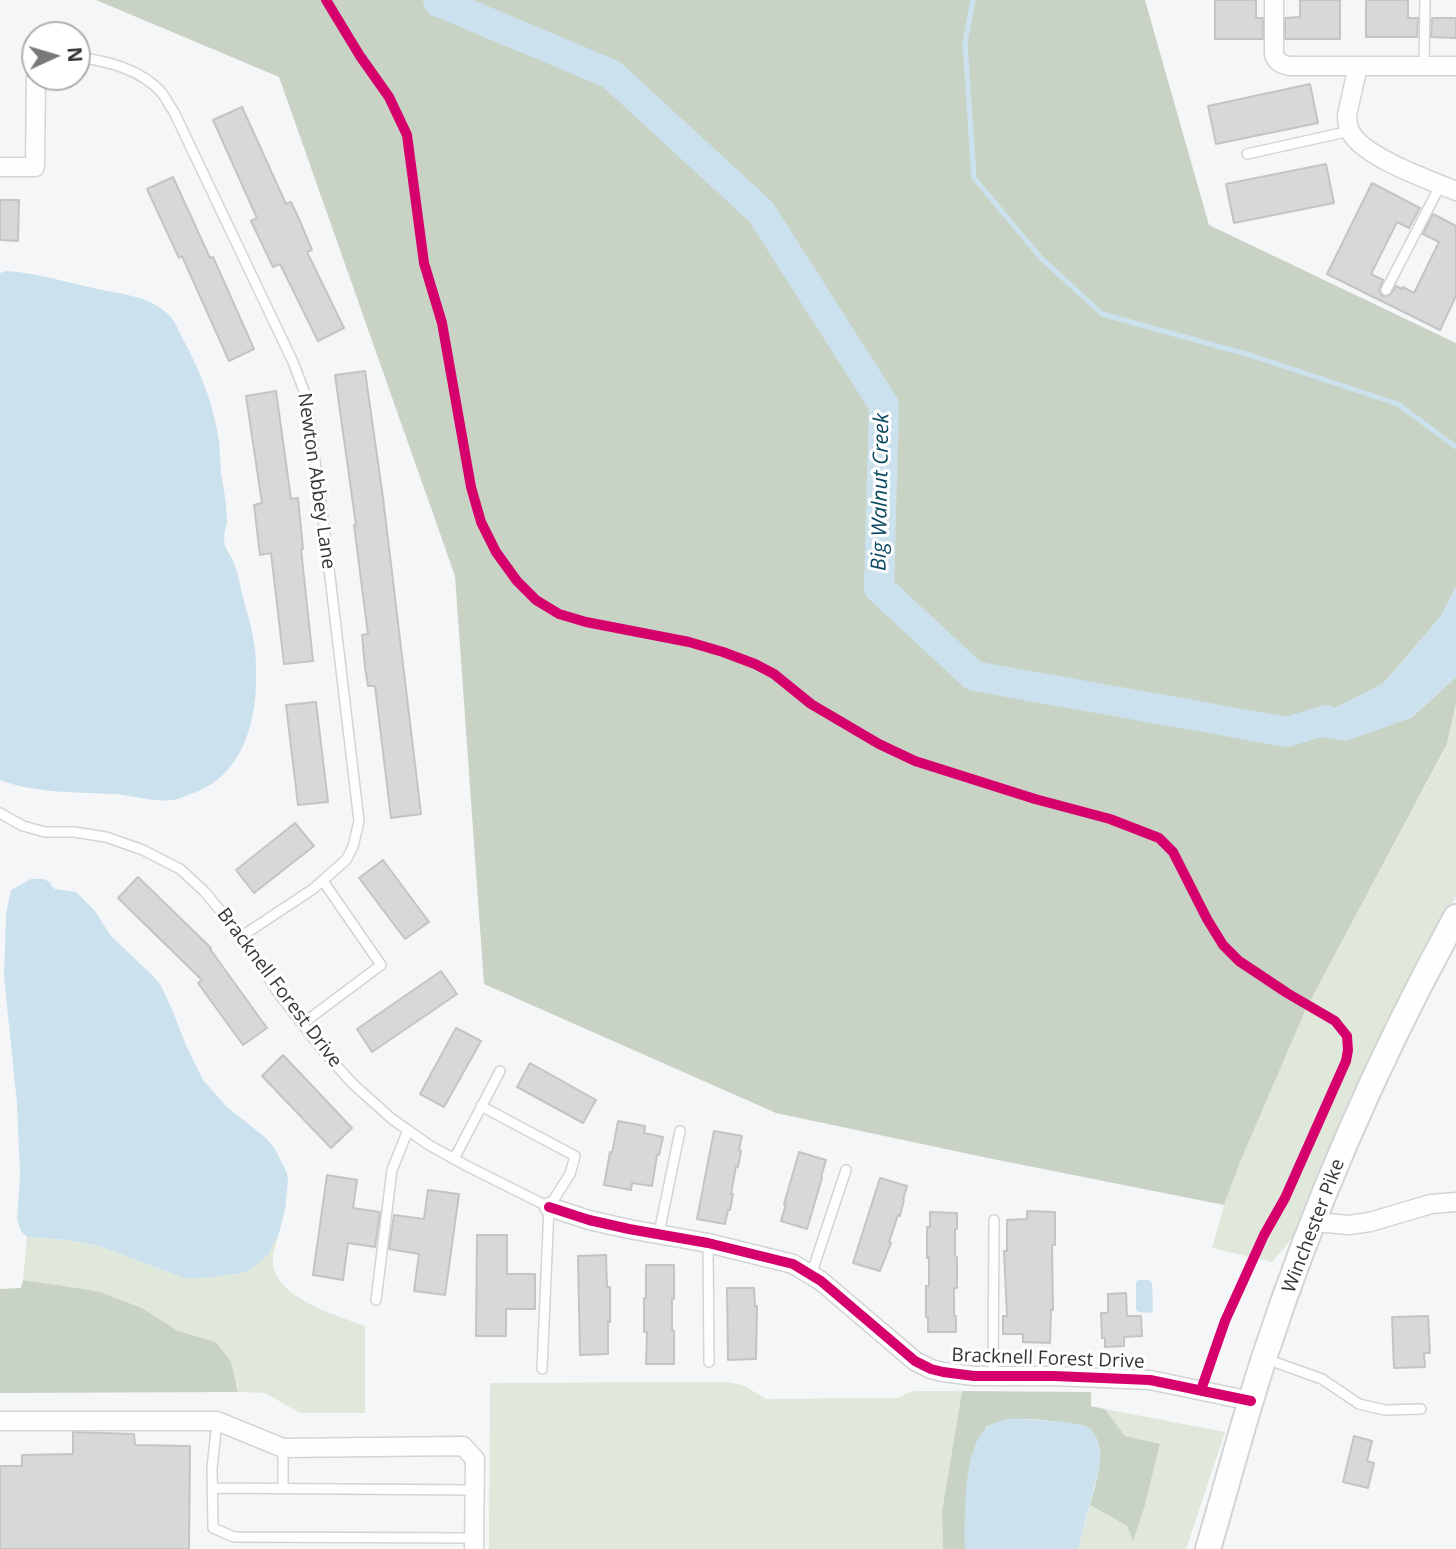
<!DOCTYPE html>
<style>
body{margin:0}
#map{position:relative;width:1456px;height:1549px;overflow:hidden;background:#f5f6f8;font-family:"Open Sans",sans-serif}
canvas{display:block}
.north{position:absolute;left:21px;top:21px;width:70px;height:70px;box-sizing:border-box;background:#fff;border:2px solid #afafaf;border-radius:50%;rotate:86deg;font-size:19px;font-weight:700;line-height:28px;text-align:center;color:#363638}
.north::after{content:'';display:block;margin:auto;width:24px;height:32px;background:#79797b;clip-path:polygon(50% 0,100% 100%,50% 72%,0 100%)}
</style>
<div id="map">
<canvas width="1456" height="1549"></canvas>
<div class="north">N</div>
</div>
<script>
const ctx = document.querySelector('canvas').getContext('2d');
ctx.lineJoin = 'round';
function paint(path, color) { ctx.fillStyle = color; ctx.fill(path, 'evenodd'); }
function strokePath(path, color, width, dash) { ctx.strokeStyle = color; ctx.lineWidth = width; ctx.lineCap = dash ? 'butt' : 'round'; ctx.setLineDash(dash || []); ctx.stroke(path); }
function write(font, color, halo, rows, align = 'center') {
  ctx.font = font + ' "Open Sans",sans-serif'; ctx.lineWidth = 6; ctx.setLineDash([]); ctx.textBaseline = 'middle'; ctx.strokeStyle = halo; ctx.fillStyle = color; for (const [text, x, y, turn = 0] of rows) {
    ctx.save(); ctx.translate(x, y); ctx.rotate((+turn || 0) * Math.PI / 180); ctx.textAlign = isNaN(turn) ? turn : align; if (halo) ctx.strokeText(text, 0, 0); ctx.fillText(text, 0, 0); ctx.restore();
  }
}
paint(new Path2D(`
 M1456,703V896L1412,980L1352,1098L1294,1236L1272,1262L1212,1248L1224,1205L1241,1160L1306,1009L1447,745Z
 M279,1233C277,1242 273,1251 273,1260C270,1296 338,1316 365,1326V1413H300L265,1393L238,1392V1387L216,1342L178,1331L142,1308L97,1291L23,1280L27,1237L67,1240L99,1246L184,1278H191L237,1274L268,1255Z
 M727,1382L743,1385L766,1399L897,1398L913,1391H962L942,1511L943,1549H489L490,1383Z
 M1105,1409L1225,1432L1186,1549H1078L1090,1505L1127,1526L1133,1539L1145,1505L1160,1445L1125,1436Z`), '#dfe8db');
paint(new Path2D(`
 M96,0H1145L1209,225L1456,343V587L1441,616L1384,683L1289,732L1411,718L1456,677V703L1447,744L1306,1009L1241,1160L1224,1205L988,1158L776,1113L484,984L455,576L279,77Z
 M23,1280L97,1291L142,1308L178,1331L216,1342L231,1362L238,1392L0,1393V1289L21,1288Z
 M962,1391L1091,1392V1406L1105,1409L1125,1436L1160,1444L1145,1505L1133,1541L1127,1526L1090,1505C1096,1481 1111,1443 1086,1426C1053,1422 1017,1412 986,1427L965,1510V1549H943L942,1511Z`), '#c9d3c5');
paint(new Path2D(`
 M7,271C36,273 61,281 89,287C116,294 147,294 168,314C175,320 179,332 184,341C199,369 211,398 217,430C220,443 220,458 221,472C223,487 227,503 227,519C227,526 224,532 224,539C224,548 231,555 234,563C238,573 240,584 242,594C247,612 253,631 255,650C260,704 251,773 193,793C186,796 179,799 173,800C152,803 130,794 110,794C74,792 34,793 0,780V273Z
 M1456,587V677L1411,718L1346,741L1287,732L1384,683L1441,616Z
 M31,879H44L51,883V886L55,889L76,892L95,911L111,936L153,976L160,984L171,1007L186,1045L203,1080L227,1107L266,1138L275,1149L287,1173L288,1181L285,1210L279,1233L268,1255L246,1272L237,1274L202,1278H184L99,1246L67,1240L27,1237L21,1231L17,1219L20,1176L17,1103L4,976L6,913L11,890Z
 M1138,1280H1149L1152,1283L1153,1310L1150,1313L1138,1312L1136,1309V1283Z
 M1010,1419C1025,1419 1079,1421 1089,1428C1100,1436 1100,1453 1100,1465L1078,1549H965C965,1519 962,1445 989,1426C995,1422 1003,1421 1010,1419Z`), '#cbe2ee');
strokePath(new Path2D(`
 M973,0L965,42L974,178L1041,258L1102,314L1253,356L1398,404L1456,447`), '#cbe2ee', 5);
strokePath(new Path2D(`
 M438,0L439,2L611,74L761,212L884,405L879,588L974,676L1287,732L1326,720`), '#cbe2ee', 30);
const building = new Path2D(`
 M1215,0H1256V18H1263V39H1215Z
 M1300,0H1340V39H1285V18L1300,17Z
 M1366,0H1408V18H1418L1417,37H1366Z
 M1432,18H1456V38L1431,37Z
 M1310,84L1318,123L1216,144L1208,106Z
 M242,107L286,204L291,202L299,219L312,250L307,252L344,328L318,341L280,264L273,267L251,221L257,218L213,120Z
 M1326,164L1334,203L1234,223L1226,184Z
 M173,177L210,258L213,257L254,349L229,361L182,256L179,258L147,189Z
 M1372,183L1420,208L1409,228L1397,222L1371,274L1383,280L1379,290L1381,294L1383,296L1390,295L1396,286L1402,289L1403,287L1414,293L1439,242L1423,234L1433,214L1456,226V296L1440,330L1327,274Z
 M0,200H19L18,241L0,240Z
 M365,371L383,498L421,814L391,818L375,686H368L365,667L362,635L368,634L354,525H356L335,375Z
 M276,391L291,499L298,498L303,549H301L313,661L284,664L271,553L260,555L254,505L262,503L246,396Z
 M316,702L328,802L298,805L286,705Z
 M295,823L314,846L254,893L236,870Z
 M383,860L429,922L405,939L359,878Z
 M138,877L211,948L210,949L267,1028L243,1045L198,983L202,980L118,898Z
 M441,971L457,994L372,1052L357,1029Z
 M456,1028L481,1041L444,1107L420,1094Z
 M283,1055L352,1128L331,1148L262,1076Z
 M530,1063L596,1100L583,1123L517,1087Z
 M618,1121L645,1126L644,1133L663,1137L659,1155H657L652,1186L632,1183L631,1190L604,1185L610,1152L612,1153Z
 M714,1131L742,1136L739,1150L741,1151L738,1167L736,1166L731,1194H733L730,1210H728L725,1224L697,1219Z
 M799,1152L826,1160L821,1177L822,1178L807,1229L781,1221L786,1204H784Z
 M327,1175L357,1180L353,1208L380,1212L375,1247L348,1243L343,1280L313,1275Z
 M880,1178L907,1186L903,1200H904L900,1216L898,1215L889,1242L891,1243L880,1271L853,1263Z
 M428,1190L459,1194L445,1295L414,1291L419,1254L389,1249L394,1215L424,1219Z
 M1027,1211L1055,1212V1245H1052L1053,1310H1051L1050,1343L1023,1342V1334H1003V1316H1007L1004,1251H1007V1220L1027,1219Z
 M930,1212L957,1213V1229H955V1256L957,1257V1288H954V1316H956V1332H928V1317H926V1286H929V1257L927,1258V1227H930Z
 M477,1235H507V1274H535V1309H506V1336H476Z
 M606,1255L607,1287H610V1322H608V1354L580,1355L578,1256Z
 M646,1265H674V1299H672V1330L674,1331V1364H646L647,1332H644V1298H646Z
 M727,1288H754L755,1306H757L756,1359L728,1360Z
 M1126,1293L1127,1316H1141L1142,1336L1124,1337V1346L1105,1347V1338H1102L1101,1313H1108V1294Z
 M1428,1316L1430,1353H1424L1425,1367L1394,1368L1392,1317Z
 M73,1432L134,1434L135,1445L190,1446L189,1549H0V1466H22V1455L73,1454Z
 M1354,1436L1372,1441L1367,1461L1374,1463L1368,1488L1343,1482Z`);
paint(building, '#d7d8d9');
strokePath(building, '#c4c4c5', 2);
const service = new Path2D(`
 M77,57C107,61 141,69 162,93C166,99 170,106 174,112L293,362L306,396L324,526L359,821L353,847L346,860L313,889L242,936
 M1424,66L1425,0
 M1247,154L1350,131
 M1386,290L1441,184
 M0,813L23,826L45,832H74L106,837L143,850L180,869L204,891L239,933L279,994L324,1052L353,1084L392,1119L429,1145L467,1166L549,1207
 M302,1024L381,965L323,881
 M481,1106L575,1156L570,1174L549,1207L542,1369
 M454,1159L500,1071
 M659,1233L680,1131
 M708,1243L709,1362
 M811,1275L846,1170
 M376,1300L392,1170L408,1130
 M1266,1359L1322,1379L1359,1404L1385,1410L1421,1409
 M993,1376L994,1220
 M217,1421L212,1468L213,1528L234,1537L474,1538
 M212,1488L474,1490
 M283,1489V1448`);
const minor = new Path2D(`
 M1274,0V55C1277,62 1281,64 1289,66H1456
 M1358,66L1347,115C1347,120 1348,126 1350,131C1362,157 1430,180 1456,191
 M0,167H35L36,79
 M549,1207L589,1220L629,1229L708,1243L793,1264L821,1281L915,1361L931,1369L943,1372L974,1376H1054L1150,1380L1251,1401
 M1314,1222L1349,1225L1370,1222L1431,1204L1456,1202
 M0,1421H217L283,1448L463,1446L475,1459L474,1549`);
const secondary = new Path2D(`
 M1208,1549C1227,1485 1244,1419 1265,1355C1314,1206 1380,1055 1456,917`);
strokePath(service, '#d3d4d5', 12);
strokePath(minor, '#d3d4d5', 21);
strokePath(secondary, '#d3d4d5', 28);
strokePath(service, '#fefefe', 9);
strokePath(minor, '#fefefe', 18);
strokePath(secondary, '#fefefe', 24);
strokePath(new Path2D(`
 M326,0L360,56L389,97L407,135L424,263L442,323L471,487L481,522L496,552L517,581L536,600L559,614L586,622L689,642L723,652L755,664L774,674L811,704L879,744L915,761L1035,799L1110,819L1159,838L1173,852L1207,919L1223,945L1239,961L1287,993L1335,1021L1347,1036L1348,1050L1346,1061L1285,1198L1264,1235L1225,1321L1201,1390
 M549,1207L589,1220L629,1229L708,1243L793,1264L821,1281L915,1361L931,1369L943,1372L974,1376H1054L1150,1380L1251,1401`), '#d6006c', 10);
write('19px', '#363638', '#fff', [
 ["Newton Abbey Lane",316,481,82],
 ["Bracknell Forest Drive",279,988,53],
 ["Winchester Pike",1314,1226,-69],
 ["Bracknell Forest Drive",1048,1359,2]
]);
write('italic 21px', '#0a4961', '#fff', [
 ["Big Walnut Creek",881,492,-89]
]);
</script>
